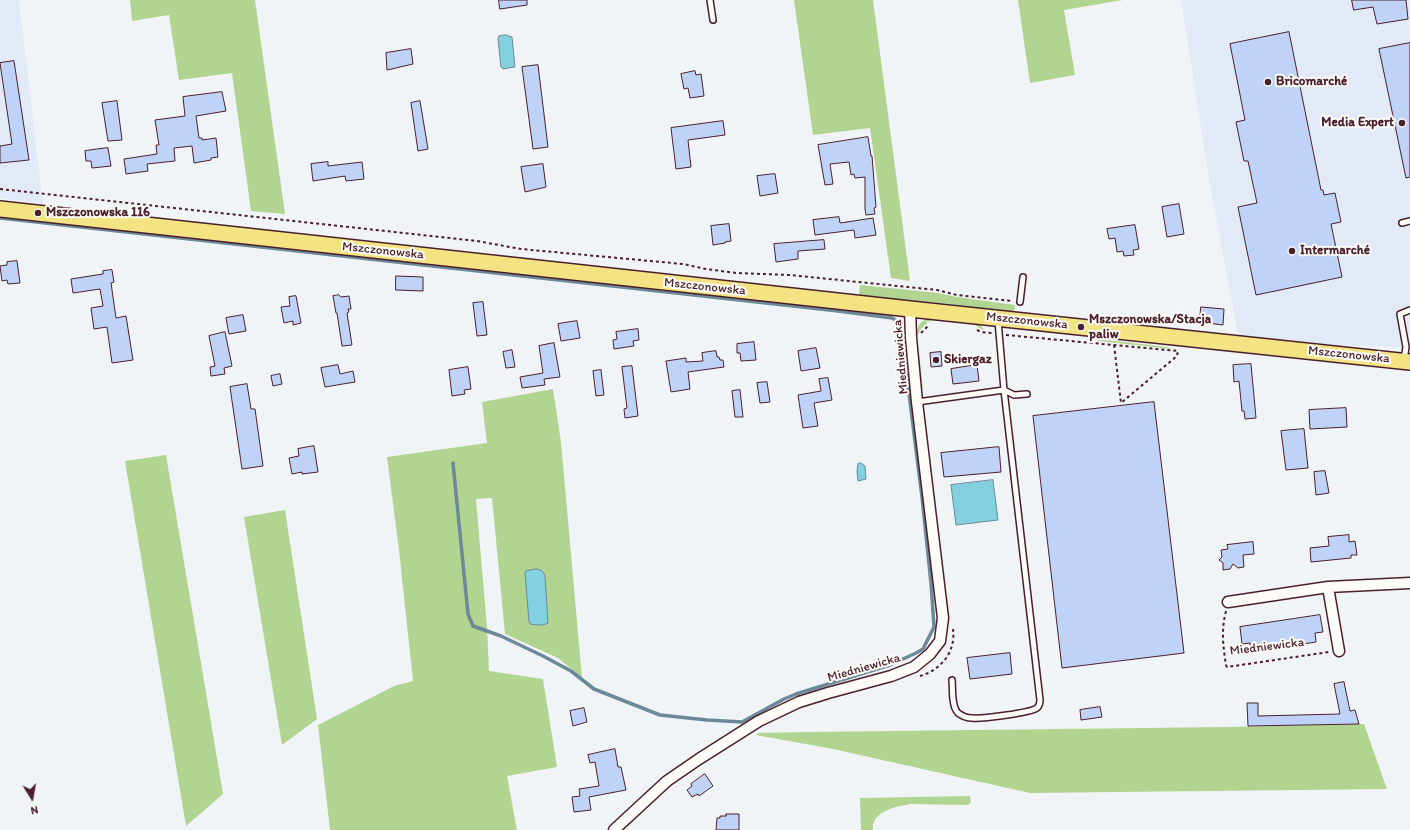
<!DOCTYPE html>
<meta charset="utf-8">
<style>
body{margin:0}
#map{position:relative;width:1410px;height:830px;overflow:hidden;background:#f1f4f7;font-family:Itim,sans-serif}
canvas{display:block}
.north{position:absolute;left:12px;top:778px;width:40px;height:40px;-webkit-text-stroke:3px #fdfcf7;paint-order:stroke;rotate:169deg;font-size:11px;font-weight:700;line-height:16px;text-align:center;color:#4a1f2b}
.north::after{content:'';display:block;margin:auto;width:14px;height:18px;background:#4a1f2b;clip-path:polygon(50% 0,100% 100%,50% 72%,0 100%)}
</style>
<div id="map">
<canvas width="1410" height="830"></canvas>
<div class="north">N</div>
</div>
<script>
const ctx = document.querySelector('canvas').getContext('2d');
ctx.lineJoin = 'round';
function paint(path, color) { ctx.fillStyle = color; ctx.fill(path, 'evenodd'); }
function strokePath(path, color, width, dash) { ctx.strokeStyle = color; ctx.lineWidth = width; ctx.lineCap = dash ? 'butt' : 'round'; ctx.setLineDash(dash || []); ctx.stroke(path); }
function write(font, color, halo, rows, align = 'center') {
  ctx.font = font + ' Itim,sans-serif'; ctx.lineWidth = 4; ctx.setLineDash([]); ctx.textBaseline = 'middle'; ctx.strokeStyle = halo; ctx.fillStyle = color; for (const [text, x, y, turn = 0] of rows) {
    ctx.save(); ctx.translate(x, y); ctx.rotate((+turn || 0) * Math.PI / 180); ctx.textAlign = isNaN(turn) ? turn : align; if (halo) ctx.strokeText(text, 0, 0); ctx.fillText(text, 0, 0); ctx.restore();
  }
}
paint(new Path2D(`
 M0,0H19L43,204L0,198Z
 M1181,0H1410V348L1239,340L1210,185Z`), '#e2eaf7');
paint(new Path2D(`
 M130,0H255L285,214L251,211L232,73L179,80L169,15L132,21Z
 M794,0H873L910,281L891,278L870,128L813,135Z
 M1018,0H1123L1064,10L1075,75L1030,83Z
 M860,285L938,293L957,297L1015,305L1014,314L950,304L862,296L859,294Z
 M929,318L978,324L985,330L981,329L972,323L934,319L928,322L926,321L927,323L921,329L917,336L923,389L922,387L916,336C917,326 920,321 929,318Z
 M1098,339L1167,347L1172,349L1098,341Z
 M553,389L561,442L582,678L558,658L505,634L492,498L476,499L487,627L489,671L543,679L557,767L507,776L517,830H330L318,725L394,686L413,681L399,550L387,457L487,443L482,402Z
 M166,455L223,794L186,826L125,461Z
 M285,510L317,719L282,745L244,517Z
 M1364,724L1387,789L1030,793L833,749L756,735L759,733L808,732L1226,727Z
 M970,796L971,802L968,805L911,804C897,806 871,811 873,830H861L860,798Z`), '#b1d590');
const water = new Path2D(`
 M506,35L512,37L515,67L503,69L501,67L498,39L499,36Z
 M861,463L865,466L866,479L858,481L857,471L858,464Z
 M993,480L998,520L956,525L951,485Z
 M536,569C542,570 543,571 545,576L548,623C543,626 536,625 530,624L529,622L525,573L526,571Z`);
paint(water, '#82d0e0');
strokePath(water, '#6c8998', 1);
strokePath(new Path2D(`
 M0,218L838,311L892,318L897,321L901,330L922,497L931,583L934,627L923,649L916,653L890,665L796,694L784,699L742,722L707,720L660,715L594,689L571,671L543,656L501,636L473,626L468,614L453,463`), '#6c8998', 3.5);
const building = new Path2D(`
 M499,0H527V5L500,9Z
 M1352,0H1406L1408,19L1377,24L1373,7L1354,10Z
 M1289,32L1321,190H1323L1324,195L1335,193L1341,222L1331,224L1342,277L1256,295L1238,207L1257,203L1248,161H1244L1236,122L1245,120L1230,44Z
 M1410,43V177L1406,178L1379,49Z
 M411,49L413,64L387,70L386,53Z
 M14,61L29,160L0,163V146L12,144L0,63Z
 M538,65L548,147L533,149L522,67Z
 M695,71L696,75L701,74L704,96L690,98L688,88L684,89L681,74Z
 M222,92L226,111L196,116L199,138H202V140L216,138L218,157L211,158V160L194,163L192,146L174,148L175,161L147,164L148,171L126,174L124,159L157,154L156,145H159L155,120L185,116L183,97Z
 M117,101L122,140L108,141L102,103Z
 M420,101L428,149L418,151L411,103Z
 M723,121L725,135L688,140L691,167L676,169L671,128Z
 M868,137L871,156H872L876,207L874,208L875,214L866,215L865,209V177L855,178L854,174L851,175L849,162L830,164L833,184L825,185L818,145Z
 M108,148L111,166L92,168L91,161H86L85,151Z
 M328,162V166L362,162L364,179L346,181L345,176L313,181L311,164Z
 M543,164L546,187L525,192L521,167Z
 M775,174L778,193L760,196L757,176Z
 M1179,204L1184,234L1167,237L1162,207Z
 M839,217L840,223L873,218L876,235L855,238L854,230L815,235L813,220Z
 M729,224L731,241L725,242V243L713,245L711,226Z
 M1135,225L1139,249L1133,250L1134,255L1124,256L1123,251L1117,252L1115,238L1109,239L1107,229Z
 M824,240L825,249L798,251V259L776,262L774,244Z
 M17,261L20,283L8,284L7,280L2,281L0,266L7,265V262Z
 M112,270L114,282L111,283L116,318L126,316L133,360L112,363L107,327L94,329L91,308L103,306L100,289L73,293L71,279L103,274V271Z
 M396,276L423,277V291L396,290Z
 M339,295L341,297L349,296L351,309H348L349,312L347,313L352,345L342,346L337,313H336L333,296Z
 M296,296L301,323L293,325V321L284,323L281,307L290,306L289,297Z
 M483,302L487,335L477,336L473,303Z
 M1201,307L1224,309L1223,325L1200,322Z
 M243,315L246,331L229,334L226,318Z
 M577,321L580,338L561,341L558,324Z
 M638,329L639,340L633,341L634,346L614,349L613,340L617,339L616,332Z
 M225,332L232,366L224,368L225,374L211,376L210,367L215,366L209,336Z
 M754,342L756,360L741,361L740,353H737V344Z
 M554,343L560,377L544,379L545,385L522,388L520,377L543,373L539,346Z
 M816,348L820,368L801,371L798,351Z
 M512,350L515,367L506,368L503,352Z
 M716,351L717,357H719L720,360H723L724,367L688,372L690,389L671,392L666,361L686,358V362L703,361L702,353Z
 M941,352L942,366L931,367L930,353Z
 M1251,364L1256,418L1245,419L1244,411H1242L1239,381L1234,382L1233,365Z
 M338,365L340,374L353,371L355,382L325,387L321,368Z
 M977,365L979,381L953,384L951,369Z
 M632,366L638,416L625,418L624,409L627,408L622,367Z
 M468,367L471,389L464,390L465,394L452,396L449,370Z
 M601,370L604,395L596,396L593,371Z
 M280,374L282,384L273,386L271,376Z
 M828,378L832,400L814,403L818,426L803,428L798,395L821,391L819,379Z
 M767,382L770,402L760,403L757,383Z
 M247,384L251,409H255L263,466L242,469L230,387Z
 M740,390L743,417H735L732,391Z
 M1154,402L1184,653L1062,668L1033,416Z
 M1346,408L1347,427L1310,429L1309,410Z
 M1304,429L1308,468L1286,470L1281,431Z
 M314,446L318,472L302,474V472L292,474L289,458L299,456L298,449Z
 M999,447L1001,472L944,477L941,453Z
 M1325,471L1329,493L1316,495L1314,472Z
 M1349,535V542L1355,541L1357,555H1351V558L1311,562L1310,548L1329,546L1328,537Z
 M1253,542L1254,554L1243,555L1244,567L1238,568L1233,564L1230,569L1223,570V563L1219,560L1222,557L1221,550L1228,549L1227,545Z
 M1320,615L1323,632L1315,633L1316,642L1251,652L1250,643L1242,644L1240,627Z
 M1010,653L1012,674L970,679L967,658Z
 M1344,682L1350,711L1355,710L1359,724L1248,726L1247,703H1258V716L1340,714L1334,684Z
 M1100,707L1102,717L1081,720L1080,710Z
 M584,708L587,722L573,726L570,711Z
 M615,749L618,767H621L626,790L589,797L591,810L574,812L572,797L580,796L579,789L599,786L595,762L590,763L588,755Z
 M705,774L713,786L699,796L698,794L692,797L687,790L692,786L691,784Z
 M726,814H739V830H716L717,818H720V816H726Z`);
paint(building, '#bfd3f8');
strokePath(building, '#4a1f2b', 1);
const service = new Path2D(`
 M710,0L713,20
 M1402,223L1410,221
 M1020,302L1023,277
 M1404,360L1406,347L1400,314L1410,310
 M917,402L1004,390L1014,395L1027,394
 M952,680C953,689 951,706 958,713C962,716 967,718 972,718C981,719 1030,713 1037,708C1039,706 1040,703 1040,700L1004,390L998,321`);
const minor = new Path2D(`
 M1328,587L1339,651
 M1228,602L1328,587L1410,583
 M614,830L667,781L699,759L759,721L799,702L828,693L891,676L914,667L930,654L940,641L943,618L917,402L911,338L910,309`);
const primary = new Path2D(`
 M0,209L910,309L1410,362`);
strokePath(service, '#4a1f2b', 8);
strokePath(minor, '#4a1f2b', 13);
strokePath(primary, '#4a1f2b', 18);
strokePath(new Path2D(`
 M0,189L477,241L521,249L683,264L706,269L736,273L790,275L937,290L957,295L1012,301
 M977,330L981,332L992,333
 M921,333L929,325
 M1006,335L1178,351L1177,356L1121,403
 M1114,345L1121,403
 M1226,611C1221,630 1223,646 1226,665L1227,667L1329,652
 M920,676C941,670 956,652 953,629`), '#4a1f2b', 2, [3, 3]);
strokePath(service, '#fdfcf7', 5);
strokePath(minor, '#fdfcf7', 10);
strokePath(primary, '#f4e382', 15);
for (const [x, y, r, color] of [
 [1268,82,4,"#4a1f2b"],
 [1402,123,4,"#4a1f2b"],
 [38,213,4,"#4a1f2b"],
 [1292,251,4,"#4a1f2b"],
 [1081,327,4,"#4a1f2b"],
 [936,360,4,"#4a1f2b"]
]) { const dot = new Path2D(); dot.arc(x, y, r, 0, 2 * Math.PI); ctx.fillStyle = color; ctx.fill(dot); strokePath(dot, '#fdfcf7', 1.5); }
write('bold 13px', '#4a1f2b', '#fdfcf7', [
 ["Bricomarché",1276,82],
 ["Media Expert",1394,123,"right"],
 ["Mszczonowska 116",46,213],
 ["Intermarché",1300,251],
 ["Mszczonowska/Stacja",1089,320],
 ["paliw",1089,335],
 ["Skiergaz",944,360]
], 'left');
write('13px', '#4a1f2b', '#fdfcf7', [
 ["Mszczonowska",383,251,6],
 ["Mszczonowska",705,287,6],
 ["Mszczonowska",1027,321,6],
 ["Mszczonowska",1349,355,6],
 ["Miedniewicka",901,357,-95],
 ["Miedniewicka",1267,647,-7],
 ["Miedniewicka",864,668,-16]
]);
</script>
